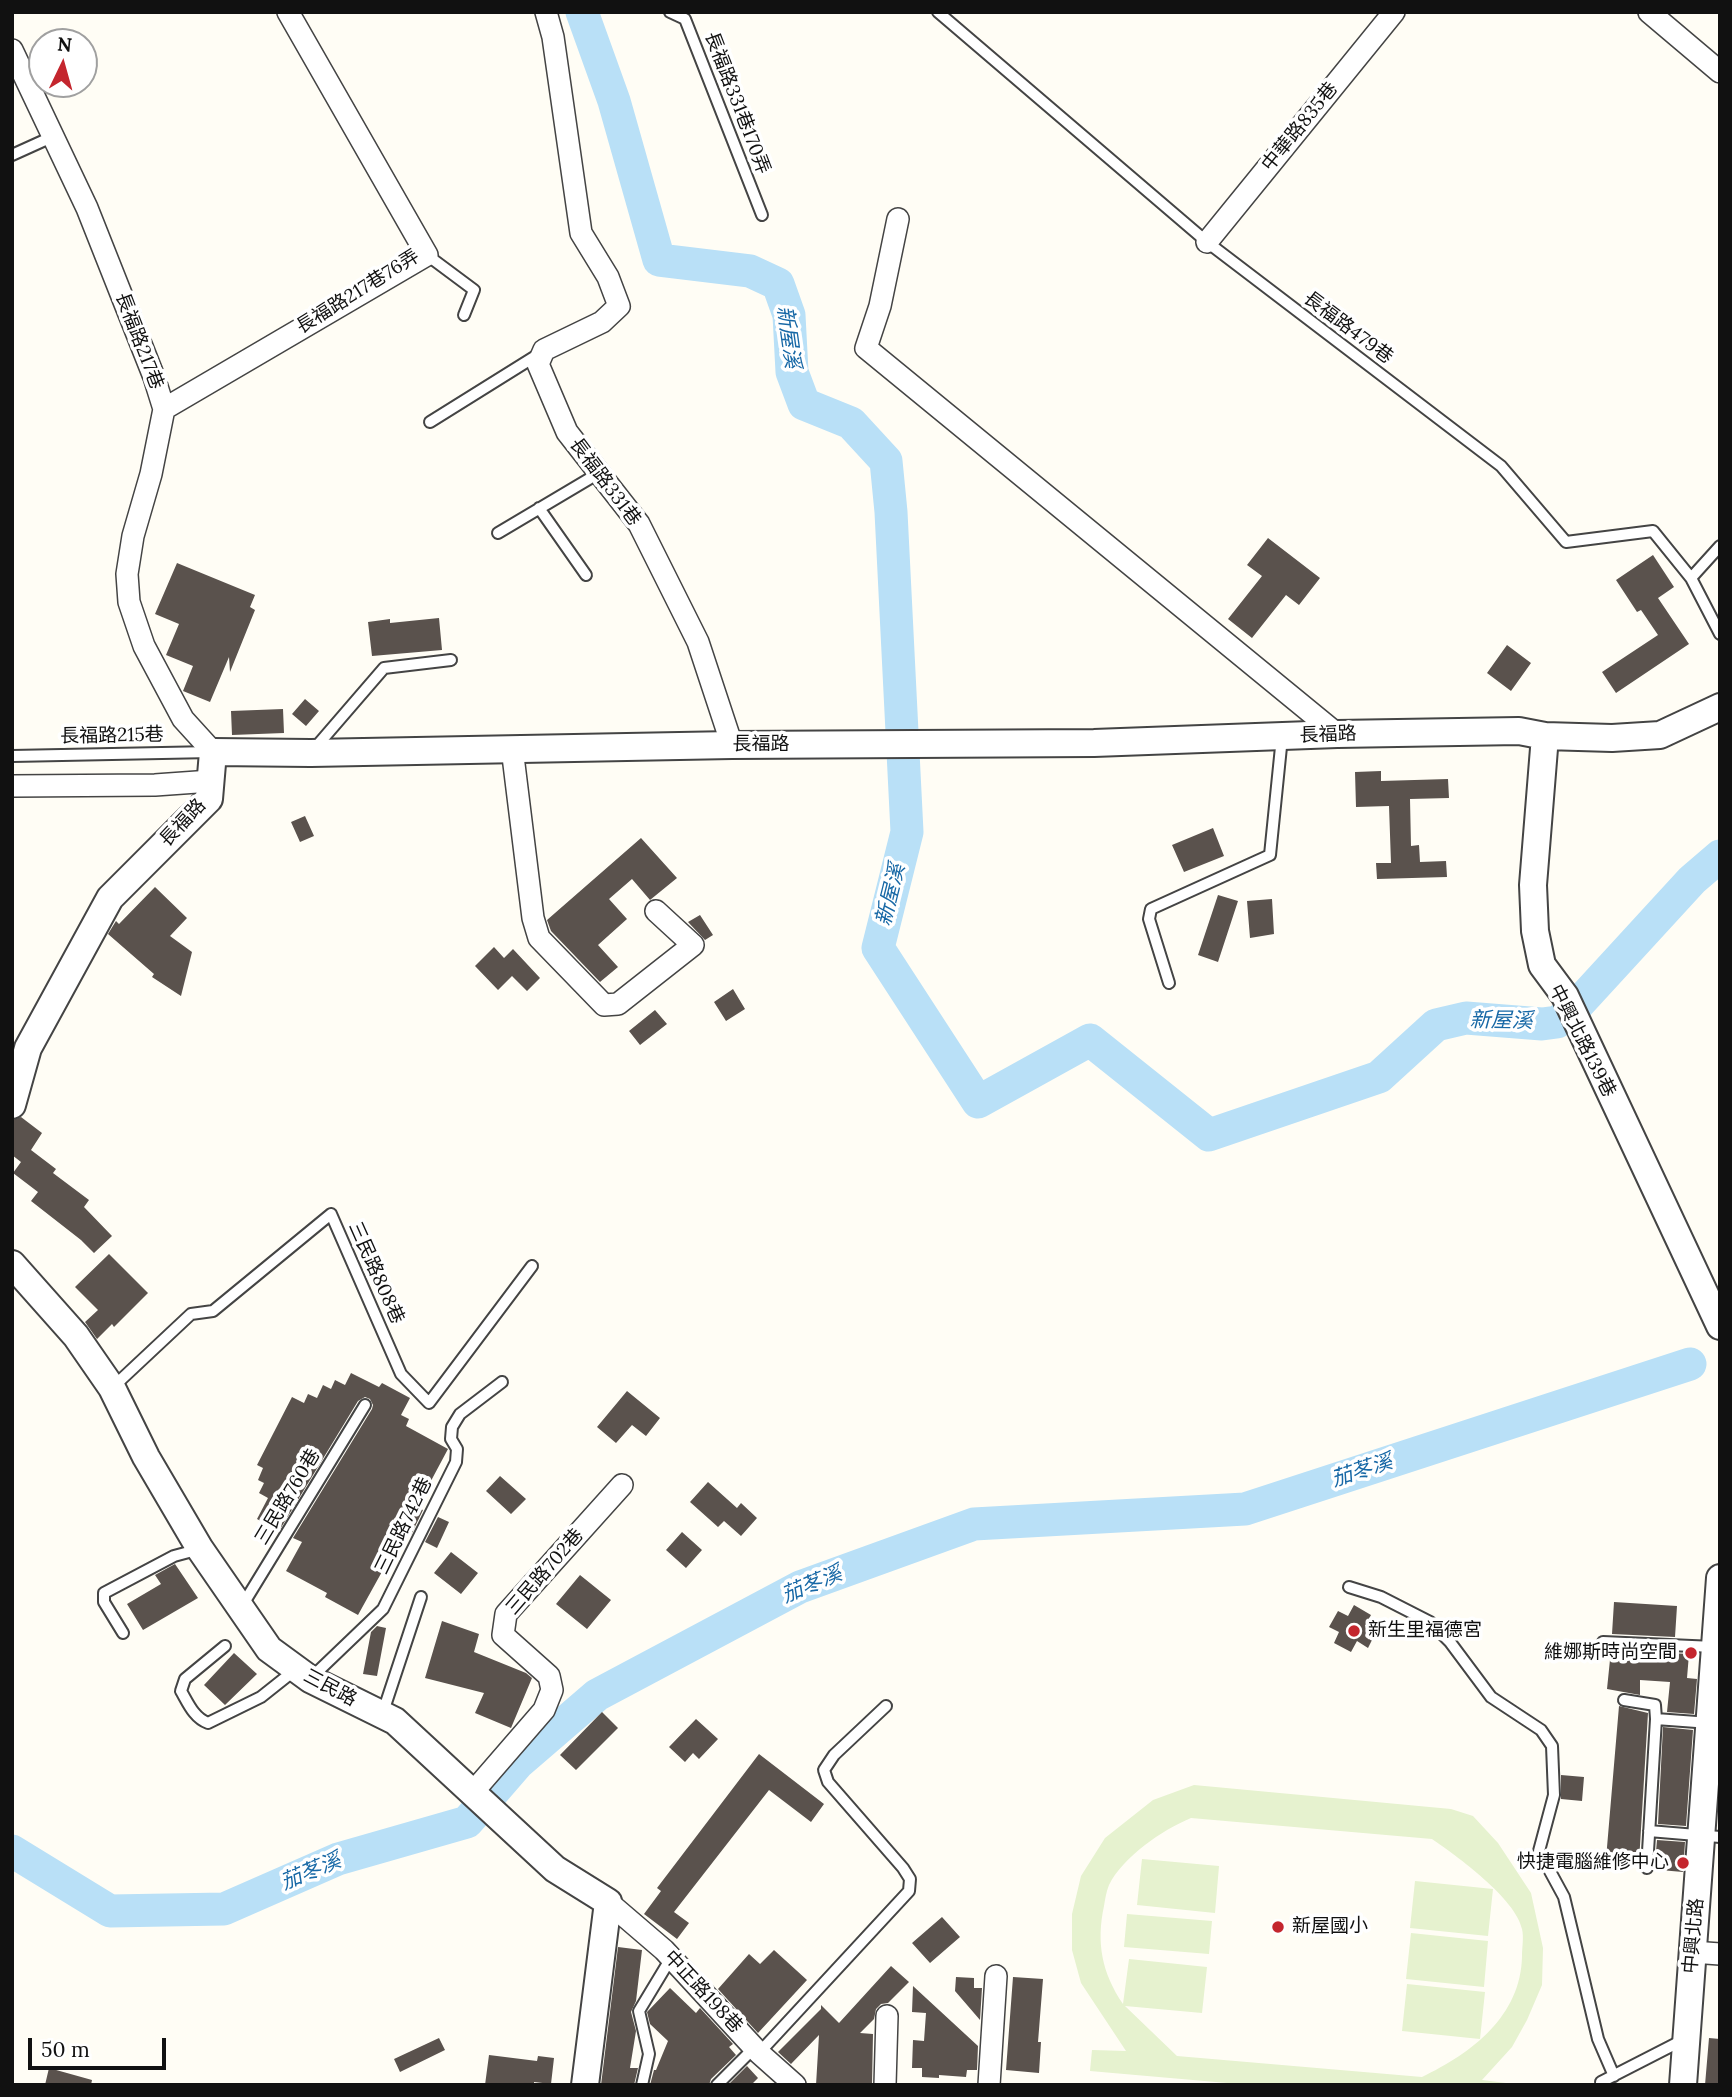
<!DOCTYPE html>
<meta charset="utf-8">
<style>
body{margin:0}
#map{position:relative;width:1732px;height:2097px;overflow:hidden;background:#fffdf5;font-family:Lora,serif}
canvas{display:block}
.frame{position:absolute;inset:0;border:14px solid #111;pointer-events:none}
.north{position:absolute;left:28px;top:28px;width:70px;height:70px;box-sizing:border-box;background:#fff;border:2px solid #a0a0a0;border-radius:50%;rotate:5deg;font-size:19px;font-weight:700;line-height:28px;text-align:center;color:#111}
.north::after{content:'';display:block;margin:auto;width:24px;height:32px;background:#c4262e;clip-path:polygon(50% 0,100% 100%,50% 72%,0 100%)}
.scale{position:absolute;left:28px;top:2038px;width:138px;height:32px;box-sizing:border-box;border:4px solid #111;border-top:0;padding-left:9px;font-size:21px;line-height:24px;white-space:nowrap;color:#111;-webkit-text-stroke:5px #fff;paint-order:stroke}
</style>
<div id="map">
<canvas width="1732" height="2097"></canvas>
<div class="frame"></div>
<div class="north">N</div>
<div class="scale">50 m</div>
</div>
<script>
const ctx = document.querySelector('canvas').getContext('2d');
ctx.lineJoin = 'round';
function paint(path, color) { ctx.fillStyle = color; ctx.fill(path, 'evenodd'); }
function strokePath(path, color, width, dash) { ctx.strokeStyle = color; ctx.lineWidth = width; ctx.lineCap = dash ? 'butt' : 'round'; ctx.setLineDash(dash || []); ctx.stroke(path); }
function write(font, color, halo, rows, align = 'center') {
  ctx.font = font + ' Lora,"Noto Sans TC",serif'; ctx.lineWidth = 7; ctx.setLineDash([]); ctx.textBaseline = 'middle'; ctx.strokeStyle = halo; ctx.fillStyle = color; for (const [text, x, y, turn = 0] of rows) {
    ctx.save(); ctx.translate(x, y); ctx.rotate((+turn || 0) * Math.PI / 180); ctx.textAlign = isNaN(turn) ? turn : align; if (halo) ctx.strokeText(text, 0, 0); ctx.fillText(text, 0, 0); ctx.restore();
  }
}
paint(new Path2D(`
 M1194,1785L1451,1809L1473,1816L1498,1843L1531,1893L1543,1948L1542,1985L1527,2020L1512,2047L1482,2080L1522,2085H1250L1090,2071L1092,2050L1126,2051L1081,1983L1072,1950V1914L1081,1876L1105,1838L1153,1800ZM1191,1818L1432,1839C1457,1856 1516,1899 1522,1929C1524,1937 1522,1948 1522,1956C1521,2016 1472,2053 1422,2077L1177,2056L1125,2006L1202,2013L1207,1967L1129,1959L1123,2004C1102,1973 1096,1943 1104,1906C1105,1900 1106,1892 1109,1885C1123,1857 1162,1830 1191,1818Z
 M1142,1859L1219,1866L1215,1913L1137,1905Z
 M1415,1881L1493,1889L1488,1936L1410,1928Z
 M1127,1914L1212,1921L1209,1954L1124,1947Z
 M1411,1933L1488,1941L1484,1987L1406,1979Z
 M1407,1984L1485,1992L1480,2039L1402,2031Z`), '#e6f2cf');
strokePath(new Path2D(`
 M582,12L614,101L659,260L750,271L778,284L789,315L792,372L804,404L851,423L886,461L891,512L907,832L878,948L978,1102L1090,1040L1209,1135L1379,1077L1436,1025L1466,1018L1542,1024L1557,1022L1569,1014L1692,880L1720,856
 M12,1851L110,1911L224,1909L338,1859L467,1822L518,1763L597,1695L800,1587L974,1524L1245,1509L1690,1364`), '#b9e0f7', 33);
paint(new Path2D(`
 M1268,538L1320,578L1299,605L1286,595L1252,638L1228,619L1262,576L1247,565Z
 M1653,555L1674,587L1658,598L1689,644L1616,693L1602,672L1658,635L1641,610L1637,612L1616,580Z
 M177,563L255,595L250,607L255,610L230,672L229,657L210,702L183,691L193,666L166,655L179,624L155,614Z
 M439,618L442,650L372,656L368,622L390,619V623Z
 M1507,645L1531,663L1511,691L1487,673Z
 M305,699L319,711L306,726L292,714Z
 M283,709L284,733L232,735L231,711Z
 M1381,771V781L1448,779L1449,798L1410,799L1411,846L1419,845L1420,862L1446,861L1447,877L1377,879L1376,863H1391L1389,806L1356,807L1355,772Z
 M305,816L314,836L300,842L291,822Z
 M1213,828L1224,856L1184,872L1172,845Z
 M641,838L677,878L650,900L632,879L609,899L627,919L598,945L618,967L600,982L551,931L547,920Z
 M155,887L187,918L170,936L192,952L181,996L152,977L154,974L108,934L116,921L119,924Z
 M1218,895L1238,901L1218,962L1198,955Z
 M1272,899L1274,934L1250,938L1247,901Z
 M700,915L713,935L705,940L688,922Z
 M494,947L504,958L513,949L540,978L527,991L512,976L498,990L475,966Z
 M733,989L745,1009L726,1021L714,1002Z
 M655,1010L667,1024L640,1045L629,1031Z
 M21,1117L42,1133L31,1150L56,1169L53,1173L89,1200L84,1207L112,1236L94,1253L81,1240L31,1201L38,1192L13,1173L21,1162L12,1155V1120Z
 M109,1254L148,1293L114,1327L112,1324L97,1339L85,1322L98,1310L75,1287Z
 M351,1373L379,1387L382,1383L410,1398L401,1415L409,1419L406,1426L448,1449L417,1507L423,1510L411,1535L404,1532L358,1615L325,1597L327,1593L286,1571L302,1542L293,1538L372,1409L373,1405L370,1399L365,1397L358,1401L279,1531L257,1519L268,1498L259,1493L264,1483L258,1480L263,1468L257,1465L292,1397L304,1403L308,1394L317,1398L323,1385L331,1389L335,1380L345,1385Z
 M627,1391L660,1418L646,1436L632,1425L616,1443L597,1427Z
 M500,1476L526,1499L511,1514L486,1491Z
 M708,1482L737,1508L741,1503L757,1518L741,1536L724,1521L718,1527L690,1502Z
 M438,1517L449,1522L437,1548L425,1542Z
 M682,1532L702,1550L686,1568L666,1550Z
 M451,1552L478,1573L461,1594L434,1573Z
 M175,1564L198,1598L143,1630L127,1604L161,1584L155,1575Z
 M580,1575L611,1600L587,1629L556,1604Z
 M1614,1602L1677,1606L1675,1637L1612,1634Z
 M1354,1605L1371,1615L1365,1626L1376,1632L1368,1648L1357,1641L1351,1652L1334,1643L1339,1632L1329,1627L1338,1611L1348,1616Z
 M442,1621L479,1634L474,1652L526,1673L532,1678L511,1728L475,1713L484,1693L425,1678Z
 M377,1626L386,1628L377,1676L363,1674L371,1632Z
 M1611,1650L1689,1654L1687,1678L1697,1679L1694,1714L1667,1712L1670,1682L1640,1680V1695L1607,1689Z
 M234,1653L257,1674L225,1705L204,1685Z
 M1619,1706L1648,1713L1639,1862L1606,1859Z
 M602,1712L618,1728L576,1770L560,1755Z
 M696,1719L718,1739L699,1759L693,1753L685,1762L669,1747Z
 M1663,1727L1693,1730L1686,1826L1658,1824Z
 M759,1754L824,1804L811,1822L769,1790L674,1912L689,1923L677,1939L644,1914L661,1891L657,1888Z
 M1561,1775L1584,1777L1582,1801L1561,1799Z
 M1657,1840L1685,1842L1683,1872L1660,1870V1864L1655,1863Z
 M942,1917L960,1937L930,1963L912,1943Z
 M618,1947L642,1950L636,2001L631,2012L636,2031L630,2068H638L634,2085H601Z
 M774,1950L807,1980L758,2033L718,1989L749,1954L760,1964Z
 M891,1966L909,1982L888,2003L881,2004L876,2009L874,2019L860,2033L873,2034L872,2085H816L819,2035L791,2064L778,2052L821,2009V2005L839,2023Z
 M956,1977L974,1978V1988H982L980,2020L955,1991Z
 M1013,1977L1043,1979L1038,2042H1041L1039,2073L1006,2070Z
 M913,1986L978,2046L977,2070H967L966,2077L939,2075V2078L922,2077V2068H912L913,2040L924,2041L926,2013L912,2012Z
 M670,1988L696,2013L700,2008L733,2044L729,2047L736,2055L711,2079L709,2085H650L654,2070H656L668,2041L650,2024L647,2012Z
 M439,2038L445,2050L400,2072L394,2059Z
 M1709,2038L1720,2039V2085H1705Z
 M489,2055L537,2061L538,2056L554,2058L551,2084L534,2082V2085H485Z
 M747,2066L758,2078L751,2085H728Z
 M49,2068L92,2080L91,2085H45Z`), '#5a524d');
const service = new Path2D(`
 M670,12L685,19L762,215
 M938,12L1207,242L1501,466L1566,542L1653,531L1691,578L1720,634
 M12,155L54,136
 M427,255L474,290L464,315
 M430,422L539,354
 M539,508L586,575
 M498,533L599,473
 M1691,578L1720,546
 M315,748L384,668L451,660
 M12,756L212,752
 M1169,983L1149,919L1151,909L1270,855L1282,737
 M112,1388L191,1314L213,1311L331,1214L401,1374L429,1403L532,1266
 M1349,1587L1381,1597L1430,1622L1450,1642L1491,1697L1541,1730L1552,1746L1554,1795L1539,1851L1564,1897L1598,2039L1614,2076
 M242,1606L365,1405
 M123,1633L104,1602V1593L174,1556L200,1549
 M1603,1642L1714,1647
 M225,1646L185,1679L181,1691C188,1703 194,1718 208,1723L261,1697L295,1670
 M311,1678L383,1609L456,1462L457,1449L451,1439L452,1427L460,1414L502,1382
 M1624,1700L1655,1705L1656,1719L1710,1723
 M382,1715L421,1597
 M1649,1831L1720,1837
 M1647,1868L1656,1719
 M759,2053L909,1891L910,1879L903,1868L828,1782L824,1770L834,1755L886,1706
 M1601,2082L1683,2040
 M642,2085L649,2054L639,2011L671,1958
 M717,2085L755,2047`);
const minor = new Path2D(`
 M546,12L553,37L581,233L608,277L619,306L602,322L544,350L538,364L567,432L639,524L698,642L732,745
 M1649,12L1720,72
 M12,50L87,208L154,377L164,409L151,474L133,536L127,574L129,602L144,646L183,719L213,752
 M898,219L880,306L866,348L1337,734
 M1207,242L1394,12
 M164,409L427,255L288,12
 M512,748L533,918L539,938L604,1005L618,1004L693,945L656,911
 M12,786L155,785L211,781
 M473,1792L544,1710L552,1690L549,1676L503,1635L506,1614L622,1485
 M608,1902L664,1950L759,2053L795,2085
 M1692,1952L1720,1954
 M885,2085L887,2016
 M989,2085L996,1976`);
const tertiary = new Path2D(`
 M1545,736L1533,885L1535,931L1542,965L1565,996L1720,1326
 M12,1105L28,1048L110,898L209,799L213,752L311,753L732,745L1094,743L1337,734L1519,731L1545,736L1612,738L1660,735L1720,707
 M12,1264L76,1336L112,1388L146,1457L200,1549L269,1649L310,1679L395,1721L555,1869L608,1902L585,2085
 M1683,2085L1720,1578`);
strokePath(service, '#444', 14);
strokePath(minor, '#444', 24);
strokePath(tertiary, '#444', 30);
strokePath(service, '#fff', 10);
strokePath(minor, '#fff', 21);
strokePath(tertiary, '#fff', 26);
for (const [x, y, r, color] of [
 [1354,1631,7,"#c4262e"],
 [1691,1653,7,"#c4262e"],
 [1683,1863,7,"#c4262e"],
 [1278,1927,7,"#c4262e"]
]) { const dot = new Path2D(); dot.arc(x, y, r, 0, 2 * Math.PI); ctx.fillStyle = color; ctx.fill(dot); strokePath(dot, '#fff', 2.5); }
write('19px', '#111', '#fff', [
 ["長福路331巷170弄",737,103,69],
 ["中華路835巷",1300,127,-51],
 ["長福路217巷76弄",358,292,-32],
 ["長福路479巷",1348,328,37],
 ["長福路217巷",139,341,69],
 ["長福路331巷",605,482,53],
 ["長福路",1328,735,-2],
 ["長福路215巷",112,736,-1],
 ["長福路",761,745],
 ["長福路",183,823,-47],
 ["中興北路139巷",1582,1041,63],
 ["三民路808巷",376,1273,66],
 ["三民路760巷",288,1497,-59],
 ["三民路742巷",404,1526,-64],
 ["三民路702巷",545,1572,-49],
 ["三民路",330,1688,28],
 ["中興北路",1694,1936,-85],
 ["中正路198巷",703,1992,47]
]);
write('19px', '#111', '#fff', [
 ["新生里福德宮",1368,1631],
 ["維娜斯時尚空間",1677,1653,"right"],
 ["快捷電腦維修中心",1669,1863,"right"],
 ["新屋國小",1292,1927]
], 'left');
write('italic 21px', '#1768a6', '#fff', [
 ["新屋溪",788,337,82],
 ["新屋溪",891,895,-76],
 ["新屋溪",1501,1021,1],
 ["茄苳溪",1362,1471,-18],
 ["茄苳溪",812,1585,-23],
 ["茄苳溪",311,1872,-23]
]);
</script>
